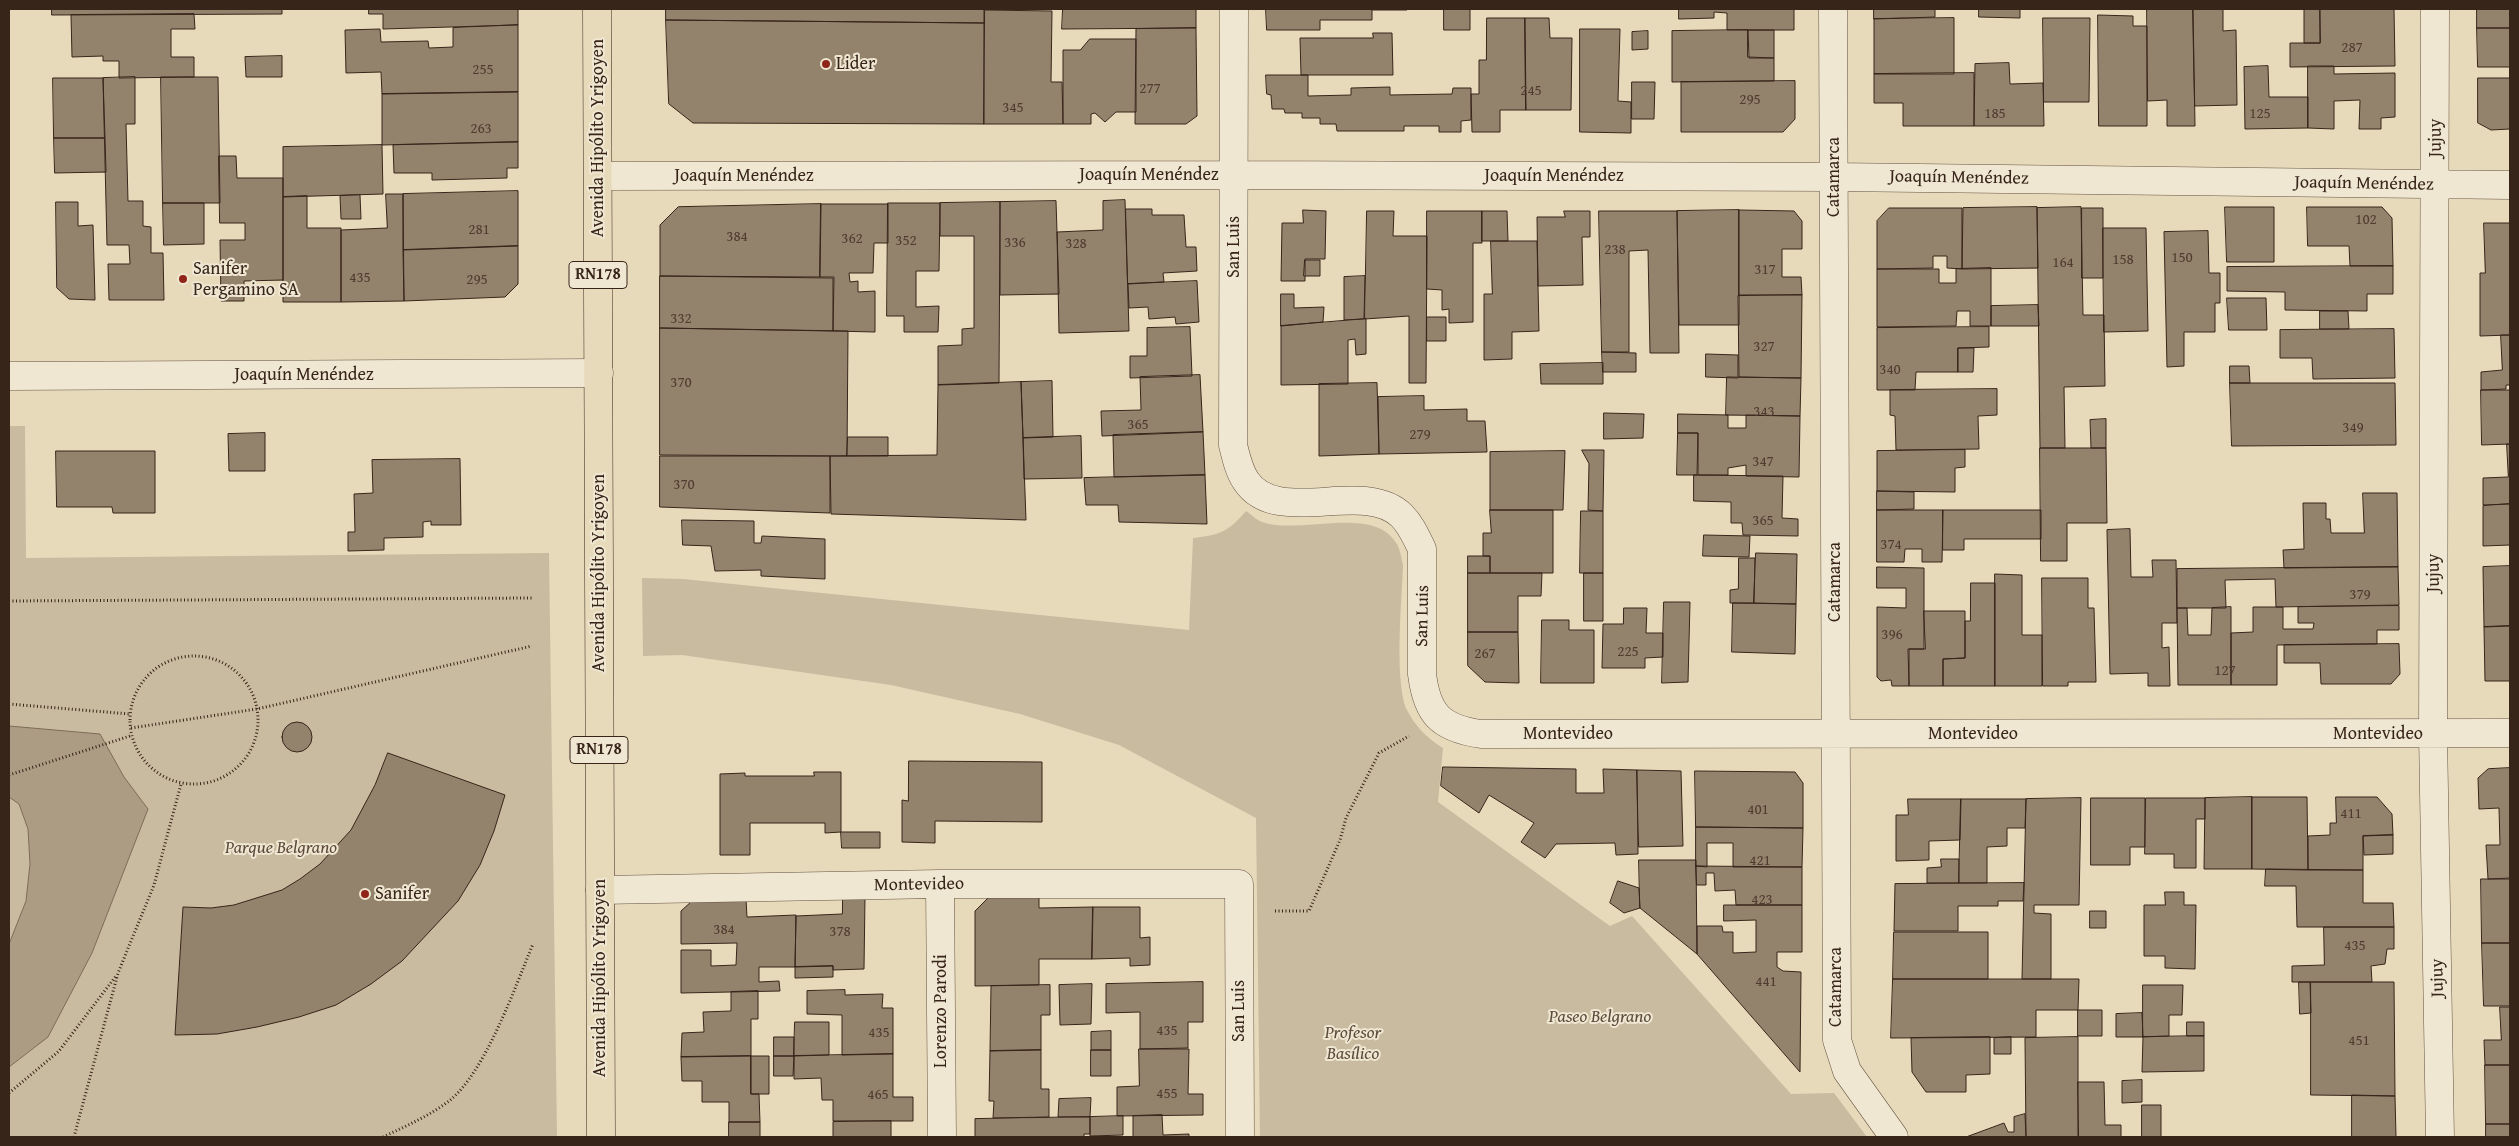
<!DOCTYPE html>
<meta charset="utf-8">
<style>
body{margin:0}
#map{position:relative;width:2519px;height:1146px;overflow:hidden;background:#e7daba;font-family:"Gentium Book Plus",serif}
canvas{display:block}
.frame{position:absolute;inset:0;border:10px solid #38251a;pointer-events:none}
</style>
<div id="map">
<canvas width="2519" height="1146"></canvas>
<div class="frame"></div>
</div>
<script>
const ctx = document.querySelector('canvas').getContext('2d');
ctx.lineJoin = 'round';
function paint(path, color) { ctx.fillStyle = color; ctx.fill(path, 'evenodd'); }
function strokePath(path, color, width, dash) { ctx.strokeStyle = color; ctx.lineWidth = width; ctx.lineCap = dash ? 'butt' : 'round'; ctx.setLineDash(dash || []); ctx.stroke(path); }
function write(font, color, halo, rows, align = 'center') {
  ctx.font = font + ' "Gentium Book Plus",serif'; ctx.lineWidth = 4; ctx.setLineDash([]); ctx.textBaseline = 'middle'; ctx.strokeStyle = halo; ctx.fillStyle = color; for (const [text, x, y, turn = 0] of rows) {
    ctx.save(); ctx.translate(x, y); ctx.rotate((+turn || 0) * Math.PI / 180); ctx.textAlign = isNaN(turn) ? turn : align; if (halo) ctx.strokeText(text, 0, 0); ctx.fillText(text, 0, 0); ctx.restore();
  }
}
paint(new Path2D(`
 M9,426H25L26,558L549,553L557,1137H9Z
 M1246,511C1251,514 1256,520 1262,522C1297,535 1370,506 1394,540C1400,547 1401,556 1403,565C1402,599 1394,682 1407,710C1415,726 1428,739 1443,748L1438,802L1610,926L1632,916L1791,1094L1834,1093L1867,1137H1260L1256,818L1119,745L1020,714L891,685L682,655L643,656L642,578L683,579L1189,630L1193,538C1220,535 1228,532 1246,511Z`), '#c9bb9f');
const water = new Path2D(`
 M9,726L100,734L124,777L148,809L92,953L48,1037L9,1067V944L26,901L30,864L28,829L19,804L9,797Z`);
paint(water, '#ac9c84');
strokePath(water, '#7e6c5a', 1);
const building = new Path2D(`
 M52,9H282V14L52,15Z
 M369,9H518V25L383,29V14H369Z
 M666,9H984V23L666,20Z
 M1063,9H1196V28L1062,29Z
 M1266,9H1407V10H1372V20H1320V30H1267Z
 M1444,9H1470V30H1444Z
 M1679,9H1794V30H1727V13L1714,12V18L1679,19Z
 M1874,9H1935V17L1874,19Z
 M1979,9H2020V18L1979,17Z
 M2147,9H2193L2195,126H2167V100L2148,101Z
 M2193,9H2223V31L2236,30L2237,105L2195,106Z
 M2320,9V43H2304V10Z
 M2320,9H2394L2395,66L2290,67V43H2320Z
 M2477,9H2510V28H2477Z
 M985,10L1052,11L1051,82H1062L1063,124H984Z
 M194,14L195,29H171V57H194V77L119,78V61H103V56L72,57L71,15Z
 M2098,15L2133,16V26H2147V126H2099Z
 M1487,18H1525L1526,110H1500V132H1472L1471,94H1479V60H1486Z
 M1525,18H1549L1550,38H1572L1571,110H1526Z
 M1954,18V74H1874V19Z
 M2043,18H2090L2089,102H2044Z
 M666,20L984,23V124L693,123L669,104Z
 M518,25V92L382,94L381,72L346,73L345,30L380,29L381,42L428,41L429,48L453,47V28Z
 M1196,28L1197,116L1186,124H1135L1136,29Z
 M2477,28H2510V67H2478Z
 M1580,29H1620L1618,101L1631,102V133L1580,132Z
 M1748,30L1749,58H1774V81L1672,82V31Z
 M1748,30H1774V58L1748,57Z
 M1648,31V49L1632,50V32Z
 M1373,33H1392L1393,75H1301L1300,38H1373Z
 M1090,39H1136V112H1116L1105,122L1095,113L1091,114V124H1063V50H1080Z
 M282,56V77H246L245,57Z
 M2009,63L2010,84L2043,83L2044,126H1974L1975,64Z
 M2268,66L2269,97H2308V128L2245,129L2244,67Z
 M2308,66H2334V74L2395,73V117L2381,118V129H2359L2360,100L2334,101V129L2308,128Z
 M1974,73V126H1903V103H1874V74Z
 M1266,75H1308V96L1351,95V88L1390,87V95L1452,94L1453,88H1471V120L1461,121V132H1439V126H1404V131H1337L1336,124H1320V118H1302V113H1285L1284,109H1272L1271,95L1267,94Z
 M135,77V124H126L128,201H143V226L151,227V253H163L164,300H109L108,264H130L129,245H107L103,78Z
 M161,77H218L220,203H163Z
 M53,78H103L105,138H54Z
 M2478,78H2510V129L2491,130L2478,123Z
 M1795,81V119L1783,132H1681V82Z
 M1632,82H1655L1654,119H1632Z
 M518,92V142L382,145V94Z
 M54,138H105L106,172L55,173Z
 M518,142V168H507V178L432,180V173H394L393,145Z
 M382,145L383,194L283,197V147Z
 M219,156H236L237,178H283V280L244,281V301H221L220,240H245V223H220Z
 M518,191V246L403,250V194Z
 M386,194H403L404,301L341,302V230L387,228Z
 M360,195L361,219H341L340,196Z
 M307,196V228H341V302H283V197Z
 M1125,200L1129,331L1059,333L1057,232L1103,230V201Z
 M1056,201L1059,294L1000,295V202Z
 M56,202H78V226L93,225L95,300L69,299L57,288Z
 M1000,202L999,383L938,385V346L962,345V329L974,328V236H940V203Z
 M163,203H204V244L164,245Z
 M888,203H940L939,271H916V307L939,306L938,332H904V316H887Z
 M821,204H888V243H874L873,273H849L850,282L858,281V292L875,291V332L833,331L834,277H820Z
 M821,204L820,277L660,276V225L678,207Z
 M2037,207L2038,268L1962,269L1963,208Z
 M2081,207L2083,315H2104L2105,386L2064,387L2065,448H2040L2037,208Z
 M2225,207H2274V262H2227Z
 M2307,207H2382L2392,218L2393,266H2350L2349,246H2308Z
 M1889,208H1962V269L1947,268V256H1933V268L1877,269V221Z
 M2082,208H2103V278H2082Z
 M1126,209H1152V215H1184L1186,247H1196L1197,271L1163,273L1164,282L1128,284Z
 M1303,210L1326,211L1325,259H1305V281H1281L1282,223H1303Z
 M1739,210V325H1679L1677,211Z
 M1739,210L1794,211L1802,221V249H1782V277H1801L1802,295H1739Z
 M1367,211H1394L1393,236H1427L1426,383H1409V316L1365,319Z
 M1427,211H1482V243H1473V322L1449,323V309L1442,310V290L1427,289Z
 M1482,211H1507L1508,241H1482Z
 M1564,211H1590V237H1582L1583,285L1538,286L1537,217H1565Z
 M1599,211H1677L1679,353H1650L1648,250L1629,251V352H1602Z
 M2484,223H2510V335L2480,336V273H2485Z
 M2103,228H2146L2148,331L2104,332Z
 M2208,231L2209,273H2220V303H2215V332H2184V366L2167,367L2164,232Z
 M1491,241H1537L1539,331L1512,332V359L1484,360V294H1492Z
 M518,246V284L505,297L404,301L403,250Z
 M1305,260H1320V276H1304Z
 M2393,266V294H2367V311L2285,310V292L2227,291V267Z
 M1991,268V326H1970V311H1957L1956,326L1877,327V269H1939V283H1956V269Z
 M660,276L833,278V331L660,328Z
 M1365,276L1364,319L1344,320V277Z
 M1197,281L1199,322L1176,324L1175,317L1149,319L1148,307L1129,308L1128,284Z
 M1281,294H1294V308L1324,307L1323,322L1281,326Z
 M1802,295L1801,378L1739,377L1738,296Z
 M2227,298H2266L2267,330H2229Z
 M2038,305L2039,326H1991V306Z
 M2320,311H2348L2349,329H2320Z
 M1427,317H1446V341H1427Z
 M1366,319V354L1356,355L1355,339L1348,340V384L1281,385V326Z
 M1190,327L1192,376L1130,378V356H1147V328Z
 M1989,327V347L1958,348V372H1916L1915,390H1877V328Z
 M660,328L848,331L847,456L660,455Z
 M2394,329L2395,378L2313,379L2312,358H2280V330Z
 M2501,335H2510V385H2506V389L2481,390V372L2502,370Z
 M1958,348H1974L1973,372H1958Z
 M1602,352L1636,353V372H1603Z
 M1706,354L1738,355V378L1706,377Z
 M1603,363V384H1541L1540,364Z
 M2230,366H2249L2250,383H2230Z
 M1200,375L1203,432L1102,436L1101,411L1141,410L1140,377Z
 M1727,377L1801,378L1800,416L1726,415Z
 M1052,381L1053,437L1023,438L1021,382Z
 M1021,382L1026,520L831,514L830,456L937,455L938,385Z
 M1377,383L1379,454L1319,456V384Z
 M2230,383H2395L2396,445L2232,446Z
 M1997,389V415L1978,416L1979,449L1896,450L1895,416L1890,415V390Z
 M2481,390H2510V444L2482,445Z
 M1424,396V410L1467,409V421H1485L1487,452L1379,454L1378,397Z
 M1604,413L1644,414L1643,438L1604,439Z
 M1678,414L1728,415V428H1746V415L1800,416L1799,477L1746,476V465L1728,468V475H1698V433H1678Z
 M2106,419V448H2091L2090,420Z
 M1203,432L1205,475L1114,477L1113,435Z
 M265,433V471H229L228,434Z
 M1678,433H1698L1697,475H1677Z
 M1081,436L1082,478L1024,479L1023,438Z
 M848,437H888V456H847Z
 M2507,444H2510V504L2483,505V478L2508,477Z
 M2040,448H2106L2107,523H2067V561H2041Z
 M1582,450H1604L1603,511L1588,510L1589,464Z
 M1965,450V467L1955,468V492L1877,491V451Z
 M56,451H155V513H113L112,507H57Z
 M1565,451L1563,510H1490V452Z
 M660,456H830V513L660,507Z
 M460,459L461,525H431V521L423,522V537L384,538V550L348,551V532H355L354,494L373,493L372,460Z
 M1205,475L1207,524L1119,522L1118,505H1086L1084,478Z
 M1694,475L1783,476L1782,518L1798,519V536L1743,535L1742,523H1731V502L1694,501Z
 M1877,491L1914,492V509L1877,510Z
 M2363,493H2397L2398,567L2284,568L2283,550L2304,549L2303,503H2326V519H2330L2331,533H2364Z
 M2510,504V545L2483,546V506Z
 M1490,510H1553V573H1490V556H1483V533H1491Z
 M1877,510H1943L1942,562H1922V549H1905L1904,562H1877Z
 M1943,510H2041V539H1964V550H1943Z
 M1581,511H1603V573H1580Z
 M682,520L754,521V543H761L762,536L825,539V579L761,576V570L715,571L711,546L683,545Z
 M2130,529L2131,577H2153L2152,560H2176L2177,623H2162V648L2169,647L2170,686H2148V673L2110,674L2107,530Z
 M1704,535L1750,536L1749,557L1703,556Z
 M1756,553L1797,554L1796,604L1754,603Z
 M1468,556H1490V573H1468Z
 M1739,558H1755L1754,603H1730V590L1738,589Z
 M2510,566V626L2484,627L2483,567Z
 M1877,567L1924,568V649H1908L1909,686H1892L1891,680L1881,681L1877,677V607L1906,608V588H1877Z
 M2398,567L2399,605L2276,607L2275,579L2225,580L2226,608H2177V569Z
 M1468,573H1542L1541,596H1518V632H1468Z
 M1584,573H1603V621H1584Z
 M1995,574L2022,575V635H2042V686H1995Z
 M2042,578H2088V608H2094L2096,682H2068V686H2043Z
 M1971,583H1995V686H1943V659L1965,658V621H1970Z
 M1664,602H1690L1688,682L1662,683Z
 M1733,603L1796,604L1795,654L1732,652Z
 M2399,606V630H2377V644L2277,645V685H2231V633L2253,632V607H2283V629H2313L2314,623H2298V607Z
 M2231,607V685H2178L2177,608H2187L2188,635H2211L2212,608Z
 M1624,608H1647L1646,633H1663V657L1645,658V668H1602L1603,624H1623Z
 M1924,611H1965V658L1943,659V686H1909V649H1925Z
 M1542,620H1569V630H1594V683H1541Z
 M2510,626V681H2485L2484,627Z
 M1468,632H1518L1519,683L1485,682L1468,666Z
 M2399,644L2400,674L2391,684H2321L2320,663H2284V645Z
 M282 737a15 15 0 1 1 30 0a15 15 0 1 1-30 0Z
 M388,753L505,795L494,831L480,865L458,901L402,961L371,984L336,1005L299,1017L257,1027L217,1034L175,1035L183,907L211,908L234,905L282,890L300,879L320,864L351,830L375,785Z
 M909,761L1042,762V822L935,821V843L902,842V800L908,801Z
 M1443,767L1576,769V793H1604L1603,769L1637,770L1638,854L1616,855L1615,843L1556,844L1545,858L1521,842L1534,823L1489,795L1479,813L1441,786Z
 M2510,768V878L2488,879L2486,845H2500L2499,808L2479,809L2478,778L2488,769Z
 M1637,770L1681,771L1683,846L1639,847Z
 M1695,771L1795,772L1803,783V828L1696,827Z
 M814,772H841V832L825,833V823H750V855H720V774L745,773V776H814Z
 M2252,797H2307L2308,870L2252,869Z
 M2252,797V869H2204L2205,798Z
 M2336,797H2377L2392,814L2393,835L2363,836V870H2308V836L2330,835V823H2336Z
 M2081,798L2079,905H2034V913L2051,914V979H2022L2026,799Z
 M2091,798H2145V847H2130V865H2091Z
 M2146,798H2205V819H2196V868H2174V854H2145Z
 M1908,799H1961L1960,840L1929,841V860L1896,861V815H1908Z
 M1961,799H2026L2025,828H2007V846L1987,847V883H1959Z
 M1696,827L1803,828L1802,867H1733V843H1707V867L1696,866Z
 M841,832H880V848H842Z
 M2393,835V854L2364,855L2363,836Z
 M1941,859H1959V883H1927V868L1941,867Z
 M1639,860H1696L1697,954L1640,908Z
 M1696,866L1802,867V905H1736L1735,890L1715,891L1714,873H1706V885H1697Z
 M2266,869L2363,870V903H2393L2394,927H2297L2296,886H2265Z
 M2481,879H2510V943H2482Z
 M1618,881L1639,888L1640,908L1624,913L1610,903Z
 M2024,883L2023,901H1998V906H1958V931H1894L1895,884Z
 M2165,892H2184V905H2196L2195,969L2165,968V956H2144V905H2165Z
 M1039,895V908L1093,907L1092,959H1039V985L975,986V911L990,896Z
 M843,897H865L864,969L833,970V966L795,967L796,916L842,914Z
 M746,899L747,917L796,915L795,967H759V982L779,981L780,991L681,993V950H711V966L736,965L737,943L681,944V911L692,901Z
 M1724,905H1802V952H1777V967L1783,971L1801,972L1800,1072L1697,954V926H1722L1723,932H1733V953L1756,952V920L1724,921Z
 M1093,907H1140V938L1150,937V965L1130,966V958L1092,959Z
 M2090,911H2106V928H2090Z
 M2324,927H2394V949H2387L2385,964L2371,966L2372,982H2292V966L2324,965Z
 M1894,932H1988V979H1893Z
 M2482,943H2510V1006H2484Z
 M833,966V977L795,978V967Z
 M1893,979H2079L2078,1010H2036V1037L1891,1038Z
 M1203,982V1022H1188V1048L1140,1049V1012L1106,1013V984Z
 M2299,982H2310L2311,1013L2300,1014Z
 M2311,982H2394L2395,1096L2311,1095Z
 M1092,984L1091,1024L1060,1025L1059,985Z
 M1050,985V1015H1041V1050L990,1051L991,986Z
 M2143,985H2183L2182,1015H2169V1036L2143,1037Z
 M845,990V995L883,994L882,1008H893V1054L842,1055V1015L807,1014V991Z
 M758,991V1019H751V1056L681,1057L682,1033L704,1032L703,1012L731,1011V992Z
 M2500,1007H2510V1065H2485L2484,1040H2501Z
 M2078,1010H2102V1036H2078Z
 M2142,1013L2143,1037H2116V1014Z
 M795,1022H829V1055L794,1056Z
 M2187,1022H2204V1036H2187Z
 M1111,1031V1050H1091V1032Z
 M2204,1036V1071L2142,1072L2143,1037Z
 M774,1037H794V1056H774Z
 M1990,1037V1074L1966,1075V1092H1926L1912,1072L1911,1038Z
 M2011,1037V1054H1994V1038Z
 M2078,1037V1137H2026L2025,1038Z
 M1139,1049H1189L1188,1094H1203V1115L1117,1116V1087L1139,1086Z
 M1041,1050V1089H1049V1117L993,1118L994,1101H989L990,1051Z
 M1091,1050H1111V1076H1091Z
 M893,1054V1097H913V1121H833V1100H822L821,1078L794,1079V1056Z
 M751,1056H769V1094H751Z
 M751,1056V1094H759L760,1122H729V1102H702V1081H682L681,1057Z
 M774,1056H794L793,1076H774Z
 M2485,1065H2510V1124H2486Z
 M2142,1080V1102L2122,1103V1081Z
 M2078,1082H2104L2105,1125H2121V1137H2079Z
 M2352,1095L2395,1096L2396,1137H2352Z
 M1091,1098L1090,1117H1058L1059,1099Z
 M2142,1105H2161V1137H2142Z
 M2025,1114L2026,1137H1966L2004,1123L2008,1132H2014V1117Z
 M1162,1115L1163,1135L1189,1134V1137H1133V1116Z
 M1123,1116V1135L1090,1136V1117Z
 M1090,1117V1134H1084V1137H975V1119Z
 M891,1121V1137H833V1122Z
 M729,1122H760V1137H729Z
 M2486,1124H2510V1137H2486Z`);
paint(building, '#93836d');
strokePath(building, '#38251a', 1);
const minor = new Path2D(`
 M1234,9L1233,445C1236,457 1239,471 1246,481C1277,528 1365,478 1402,516C1411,525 1416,537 1422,549V674C1427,714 1440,728 1481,734L2510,733
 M1833,9L1837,1040L1847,1071L1894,1137
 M2435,9L2433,734L2440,1137
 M598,176L1234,175L1834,177L2510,185
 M9,376L599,373
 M940,884L942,1137
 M600,890L940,884H1239L1240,1137`);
const primary = new Path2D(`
 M597,9L601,1137`);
strokePath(minor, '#645242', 29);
strokePath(primary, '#38251a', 29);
strokePath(new Path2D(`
 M9,601L532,598
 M130 720a64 64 0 1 1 128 0a64 64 0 1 1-128 0Z
 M9,704L130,714
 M131,728L257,709L532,646
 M9,775L130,736
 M1275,911H1309L1340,840L1346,818L1379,753L1409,736
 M9,1093L59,1051L116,976
 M74,1137L118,973L154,885L181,784
 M383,1137C406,1126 429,1116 449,1101C485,1073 515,987 533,944`), '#38251a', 3, [1, 2.5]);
strokePath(minor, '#efe7d2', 28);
strokePath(primary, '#e7daba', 28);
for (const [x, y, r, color] of [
 [826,64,5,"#8f2418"],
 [183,279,5,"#8f2418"],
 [365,894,5,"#8f2418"]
]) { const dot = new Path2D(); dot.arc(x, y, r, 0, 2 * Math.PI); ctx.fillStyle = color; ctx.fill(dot); strokePath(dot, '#efe7d2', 2); }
write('15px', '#4f3c2f', null, [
 ["287",2352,48],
 ["255",483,70],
 ["277",1150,89],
 ["245",1531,91],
 ["295",1750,100],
 ["345",1013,108],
 ["185",1995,114],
 ["125",2260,114],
 ["263",481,129],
 ["102",2366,220],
 ["281",479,230],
 ["384",737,237],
 ["362",852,239],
 ["352",906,241],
 ["336",1015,243],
 ["328",1076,244],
 ["238",1615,250],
 ["150",2182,258],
 ["158",2123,260],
 ["164",2063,263],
 ["317",1765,270],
 ["435",360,278],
 ["295",477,280],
 ["332",681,319],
 ["327",1764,347],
 ["340",1890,370],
 ["370",681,383],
 ["343",1764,412],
 ["365",1138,425],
 ["349",2353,428],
 ["279",1420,435],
 ["347",1763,462],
 ["370",684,485],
 ["365",1763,521],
 ["374",1891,545],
 ["379",2360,595],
 ["396",1892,635],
 ["225",1628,652],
 ["267",1485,654],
 ["127",2225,671],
 ["401",1758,810],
 ["411",2351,814],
 ["421",1760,861],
 ["423",1762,900],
 ["384",724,930],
 ["378",840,932],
 ["435",2355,946],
 ["441",1766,982],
 ["435",1167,1031],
 ["435",879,1033],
 ["451",2359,1041],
 ["455",1167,1094],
 ["465",878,1095]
]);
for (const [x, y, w] of [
 [598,275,58],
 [599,750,58]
]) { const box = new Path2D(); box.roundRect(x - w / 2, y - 13.5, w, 27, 4); ctx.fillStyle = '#efe7d2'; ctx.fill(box); strokePath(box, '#38251a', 1); }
write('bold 16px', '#38251a', null, [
 ["RN178",598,275],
 ["RN178",599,750]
]);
write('18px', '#38251a', '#efe7d2', [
 ["Lider",836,64],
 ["Sanifer",193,269],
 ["Pergamino SA",193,290],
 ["Sanifer",375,894]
], 'left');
write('18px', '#38251a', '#efe7d2', [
 ["Avenida Hipólito Yrigoyen",598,138,-90],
 ["Jujuy",2436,138,-90],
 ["Joaquín Menéndez",1149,175],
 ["Joaquín Menéndez",744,176],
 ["Joaquín Menéndez",1554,176],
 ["Catamarca",1834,177,-90],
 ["Joaquín Menéndez",1959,178,1],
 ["Joaquín Menéndez",2364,184,1],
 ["San Luis",1234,247,-90],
 ["Joaquín Menéndez",304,375],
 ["Avenida Hipólito Yrigoyen",599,573,-90],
 ["Jujuy",2434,573,-90],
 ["Catamarca",1835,582,-90],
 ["San Luis",1423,616,-89],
 ["Montevideo",1568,734],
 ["Montevideo",1973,734],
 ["Montevideo",2378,734],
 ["Montevideo",919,885,-1],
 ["Avenida Hipólito Yrigoyen",600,978,-90],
 ["Jujuy",2438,978,-91],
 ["Catamarca",1836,987,-90],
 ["Lorenzo Parodi",941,1011,-90],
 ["San Luis",1239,1011,-90]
]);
write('italic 18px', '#5c4a3b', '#efe7d2', [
 ["Parque Belgrano",281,848],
 ["Paseo Belgrano",1600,1017],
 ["Profesor",1353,1033],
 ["Basílico",1353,1054]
]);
</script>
